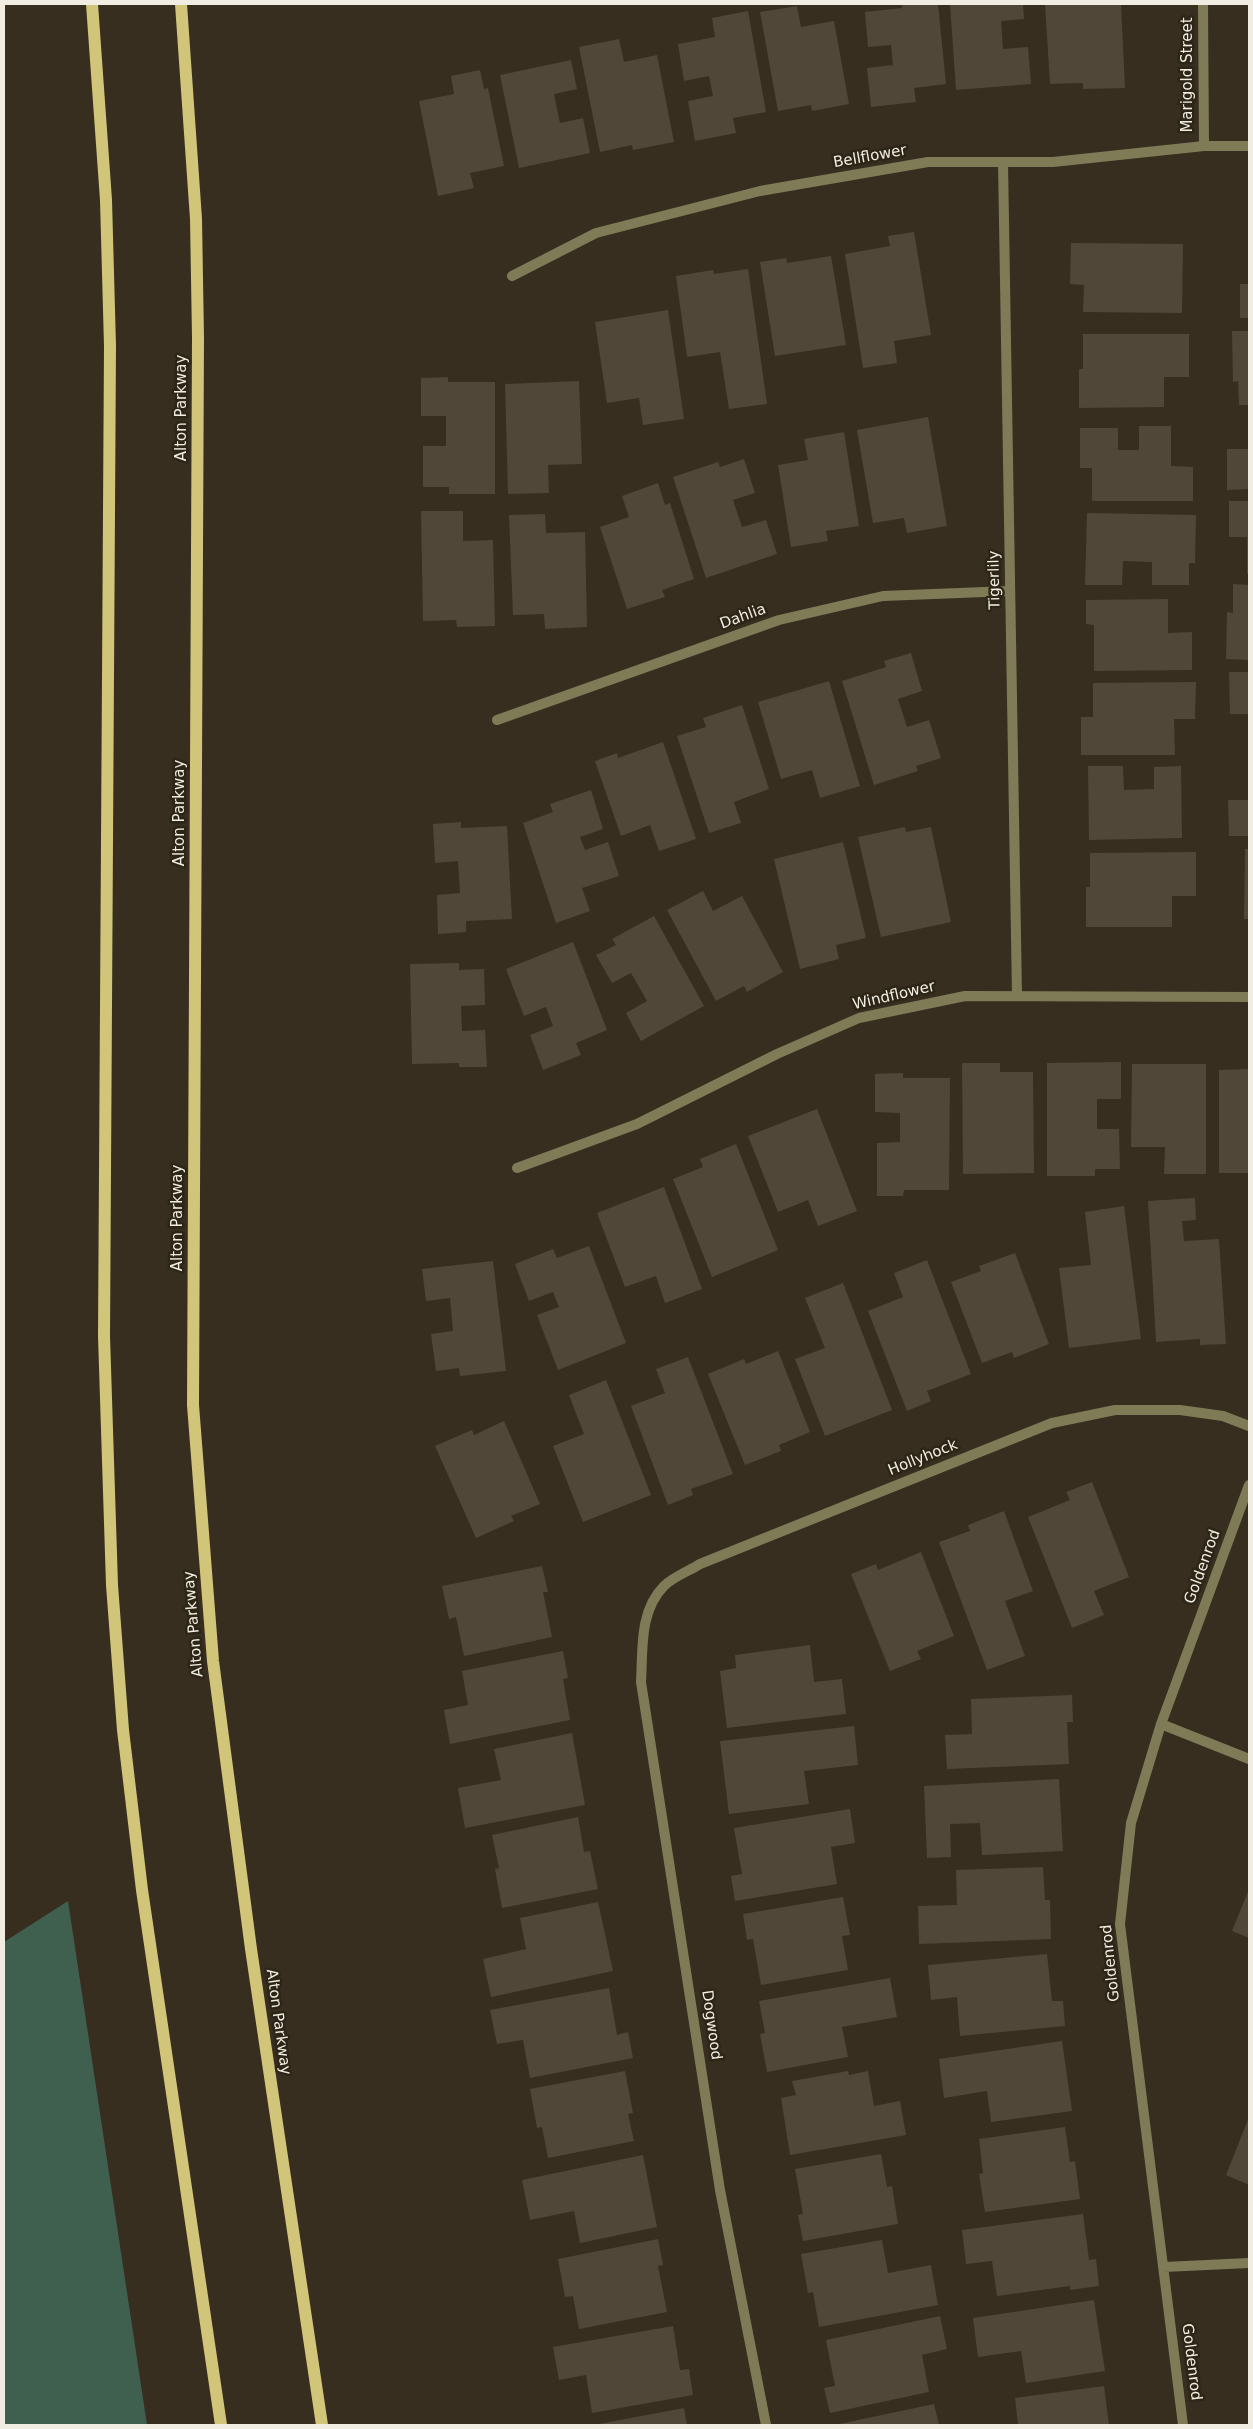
<!DOCTYPE html>
<style>
body{margin:0}
#map{position:relative;width:1253px;height:2429px;overflow:hidden;background:#372e20;font-family:"DejaVu Sans",sans-serif}
canvas{display:block}
.frame{position:absolute;inset:0;border:5px solid #f2ede3;pointer-events:none}
</style>
<div id="map">
<canvas width="1253" height="2429"></canvas>
<div class="frame"></div>
</div>
<script>
const ctx = document.querySelector('canvas').getContext('2d');
ctx.lineJoin = 'round';
function paint(path, color) { ctx.fillStyle = color; ctx.fill(path, 'evenodd'); }
function strokePath(path, color, width, dash) { ctx.strokeStyle = color; ctx.lineWidth = width; ctx.lineCap = dash ? 'butt' : 'round'; ctx.setLineDash(dash || []); ctx.stroke(path); }
function write(font, color, halo, rows, align = 'center') {
  ctx.font = font + ' "DejaVu Sans",sans-serif'; ctx.lineWidth = 5; ctx.setLineDash([]); ctx.textBaseline = 'middle'; ctx.strokeStyle = halo; ctx.fillStyle = color; for (const [text, x, y, turn = 0] of rows) {
    ctx.save(); ctx.translate(x, y); ctx.rotate((+turn || 0) * Math.PI / 180); ctx.textAlign = isNaN(turn) ? turn : align; if (halo) ctx.strokeText(text, 0, 0); ctx.fillText(text, 0, 0); ctx.restore();
  }
}
paint(new Path2D(`
 M68,1901L147,2425H4V1942Z`), '#40604f');
paint(new Path2D(`
 M902,4H938L946,84L914,88L916,102L871,107L867,68L893,65L891,45L868,47L865,12L902,8Z
 M950,4H1023L1024,19L1001,21L1003,49L1028,47L1031,84L956,90Z
 M1045,4H1121L1125,88L1083,89V83L1050,84Z
 M797,6L801,27L834,21L849,104L812,111L811,105L778,111L760,12Z
 M748,11L766,112L733,118L736,133L695,141L688,101L713,96L709,76L684,81L678,44L715,37L712,18Z
 M619,39L624,62L657,55L674,142L633,150L632,145L600,152L579,47Z
 M571,60L577,89L554,94L560,123L583,118L590,153L519,168L500,75Z
 M480,70L484,89L488,88L504,166L470,173L474,188L438,196L419,101L454,94L451,76Z
 M914,232L931,335L894,341L897,363L863,368L845,254L890,246L888,236Z
 M1071,243L1183,244L1182,313L1083,312L1084,285L1070,284Z
 M831,256L846,345L775,356L760,262L786,258L787,263Z
 M748,269L767,404L729,409L720,352L687,357L676,276L713,270L714,274Z
 M1240,284H1249V318H1240Z
 M668,310L684,419L643,425L639,398L607,403L595,322Z
 M1232,331H1249V405H1239L1238,381L1233,382Z
 M1083,334H1189V377H1164V407L1079,408V369H1083Z
 M448,377V382H495V494H449V487H423V446H446V416H421V378Z
 M579,381L582,464L548,465L549,493L508,494L505,384Z
 M928,417L947,526L907,533L904,518L873,523L857,430Z
 M1139,426H1171V466L1193,467V501H1092V468H1080V428H1118V450H1139Z
 M844,432L859,526L826,531L828,541L791,547L778,465L808,460L804,439Z
 M1227,449H1249V489L1227,490Z
 M744,459L755,493L733,500L742,527L766,520L777,554L706,578L673,477L718,462L720,467Z
 M658,483L665,505L670,503L694,579L662,590L665,597L627,609L600,527L629,517L622,496Z
 M1229,501H1249V574H1247V537H1229Z
 M421,511H463V541L493,540L495,626L457,627L456,620L423,621Z
 M1087,513L1196,515L1195,563H1189V585H1152V562L1123,561L1122,585H1085Z
 M545,514L546,533L585,532L587,627L545,629L544,614L513,615L509,515Z
 M1233,584L1249,585V660L1226,659L1227,612L1233,613Z
 M1168,599V633L1192,632V670L1094,671V625L1086,624V600Z
 M911,653L922,691L898,699L907,727L929,720L941,758L916,766L918,771L874,785L842,681L886,667L884,661Z
 M1229,672H1249V714H1230Z
 M829,681L860,786L820,798L812,770L781,779L758,702Z
 M1196,682L1195,719H1174L1175,755H1081V717H1093V683Z
 M742,705L769,789L734,802L741,823L709,833L677,736L706,727L703,718Z
 M663,742L696,839L659,851L650,825L621,836L595,761L617,753L618,758Z
 M1088,766H1123L1124,790L1154,789V767L1181,766L1182,838L1089,840Z
 M591,790L603,829L580,837L585,850L608,842L619,876L582,888L590,911L556,923L523,823L553,812L550,804Z
 M1228,800H1249V836H1229Z
 M461,822V828L507,826L512,919L466,921V932L438,934L437,895L460,893L458,861L435,863L433,824Z
 M905,827L906,832L931,827L951,922L881,937L858,837Z
 M843,842L866,938L836,945L839,959L800,969L774,859Z
 M1245,849H1249V919H1244Z
 M1196,852V896H1172V927H1086V887H1090V853Z
 M703,891L713,911L742,896L783,972L747,992L744,986L716,1001L667,910Z
 M654,916L704,1006L641,1041L626,1013L647,1001L631,973L612,983L596,955L616,945L612,939Z
 M573,942L607,1030L576,1043L581,1055L543,1070L530,1035L553,1026L546,1007L524,1016L506,969Z
 M459,963V970L484,969L485,1005L461,1006L462,1031L485,1030L487,1067H459V1063L412,1064L410,964Z
 M1121,1062V1099H1097V1129H1119L1120,1169H1095V1176H1047V1063Z
 M962,1063H1000V1072H1033L1034,1173L963,1174Z
 M1132,1064H1206V1174H1164L1165,1147H1131Z
 M1249,1069V1173H1219V1070Z
 M903,1073V1078H950L949,1190H904L903,1196H877V1143L900,1142V1113L875,1112V1074Z
 M817,1109L857,1211L818,1226L808,1200L778,1212L748,1136Z
 M736,1144L778,1250L712,1277L673,1179L703,1167L700,1159Z
 M664,1187L702,1289L665,1303L656,1276L625,1287L597,1213Z
 M1195,1198L1196,1220L1182,1221L1184,1241L1219,1239L1226,1344L1200,1345V1339L1156,1342L1148,1201Z
 M1124,1206L1141,1339L1069,1348L1059,1268L1091,1265L1085,1212Z
 M589,1246L626,1343L558,1370L537,1315L559,1307L553,1292L529,1301L515,1264L553,1249L557,1258Z
 M1015,1253L1049,1344L1014,1358L1012,1352L982,1363L951,1282L981,1271L979,1266Z
 M927,1260L971,1374L927,1391L931,1401L907,1411L868,1311L903,1297L894,1273Z
 M493,1261L506,1371L460,1376L459,1368L436,1371L431,1334L453,1331L450,1298L426,1301L422,1269Z
 M843,1283L892,1410L825,1436L795,1359L825,1348L805,1298Z
 M778,1351L810,1432L779,1445L781,1451L745,1465L708,1374L744,1359L746,1364Z
 M688,1357L733,1474L691,1489L693,1495L668,1505L631,1406L665,1393L656,1369Z
 M606,1380L651,1495L583,1522L553,1446L584,1434L569,1395Z
 M504,1421L540,1504L511,1516L514,1521L476,1538L435,1446L472,1430L474,1435Z
 M1092,1482L1129,1577L1094,1591L1104,1615L1072,1628L1028,1517L1070,1500L1066,1492Z
 M1004,1511L1033,1591L1005,1601L1025,1656L987,1670L939,1542L970,1531L968,1525Z
 M921,1552L954,1636L917,1651L921,1659L890,1671L851,1574L876,1564L878,1570Z
 M542,1566L548,1592H543L552,1637L464,1656L456,1617L449,1619L442,1586Z
 M810,1645L814,1682L842,1679L846,1714L727,1728L720,1671L736,1668L735,1655Z
 M563,1651L568,1678L563,1679L570,1720L450,1744L444,1710L468,1705L462,1671Z
 M1072,1695L1073,1722H1067L1069,1764L947,1769L945,1735L972,1734L971,1699Z
 M854,1726L858,1765L804,1771L809,1804L729,1814L720,1741Z
 M572,1733L585,1805L465,1828L458,1788L501,1780L494,1749Z
 M1059,1779L1063,1851L982,1855L980,1823L950,1824L951,1857L927,1858L924,1786Z
 M850,1809L855,1843L831,1847L837,1884L735,1901L731,1876L742,1874L734,1828Z
 M578,1817L584,1852L590,1851L598,1889L502,1908L495,1869L499,1868L492,1835Z
 M1043,1867L1045,1900H1050L1051,1939L919,1944L918,1906L957,1905L956,1870Z
 M1249,1889V1938L1232,1931Z
 M843,1897L850,1935L842,1936L848,1970L761,1985L753,1939L747,1940L743,1914Z
 M598,1902L613,1971L491,1997L483,1959L526,1949L520,1918Z
 M1047,1954L1052,2001H1063L1065,2026L960,2036L957,1997L931,2000L928,1965Z
 M890,1978L897,2017L842,2027L848,2057L767,2072L760,2034L765,2033L759,2001Z
 M609,1988L617,2035L628,2032L633,2058L530,2078L523,2040L497,2044L490,2010Z
 M1062,2041L1072,2111L991,2122L987,2091L944,2098L939,2059Z
 M625,2071L633,2113L628,2114L634,2141L548,2158L542,2127L537,2128L530,2089Z
 M848,2071L849,2075L868,2071L874,2106L900,2101L906,2135L790,2155L781,2098L796,2095L792,2081Z
 M1249,2117V2185L1226,2175Z
 M1065,2127L1070,2162L1075,2161L1080,2199L985,2212L979,2174L983,2173L979,2139Z
 M881,2154L887,2187L892,2186L898,2224L803,2241L798,2215L803,2214L795,2169Z
 M643,2155L657,2227L580,2243L574,2211L530,2220L522,2180Z
 M1083,2214L1089,2260L1096,2259L1099,2286L1070,2290V2286L997,2296L992,2261L966,2264L962,2230Z
 M658,2239L663,2265L658,2266L667,2312L579,2329L573,2296L565,2297L558,2259Z
 M882,2240L888,2273L931,2265L938,2305L819,2327L813,2292L808,2293L801,2254Z
 M1094,2300L1105,2371L1026,2383L1021,2351L978,2357L973,2318Z
 M940,2316L947,2349L922,2355L929,2392L830,2413L824,2388L835,2386L826,2340Z
 M673,2326L680,2370L689,2369L693,2395L592,2413L586,2375L559,2380L553,2347Z
 M1104,2386L1109,2425H1018L1015,2398Z
 M934,2404L939,2425H839V2424Z
 M684,2408L687,2425H599V2424Z`), '#504738');
strokePath(new Path2D(`
 M1203,4L1204,146
 M1003,162L1017,996
 M512,276L596,233L760,191L928,162H1053L1204,146H1249
 M497,720L779,620L883,596L1010,591
 M517,1168L637,1124L777,1054L859,1018L965,996L1249,997
 M1161,1724L1249,1759
 M1164,2267L1249,2263
 M766,2425L720,2190L641,1682C643,1650 639,1611 664,1586C673,1577 689,1571 700,1564L1052,1423L1115,1410H1180L1223,1416L1249,1426
 M1183,2425L1120,1924L1131,1823L1161,1724L1249,1485`), '#807b57', 10);
strokePath(new Path2D(`
 M92,4L106,200L110,346L104,1336L112,1585L123,1730L142,1890L221,2425
 M181,4L196,219L198,338L193,1405L213,1661L251,1949L322,2425`), '#d0c579', 12);
write('15px', '#f2ede3', '#2d2516', [
 ["Marigold Street",1188,75,-90],
 ["Bellflower",870,157,-10],
 ["Alton Parkway",182,408,-90],
 ["Tigerlily",995,580,-91],
 ["Dahlia",743,617,-20],
 ["Alton Parkway",180,813,-90],
 ["Windflower",894,996,-13],
 ["Alton Parkway",178,1218,-90],
 ["Hollyhock",923,1458,-22],
 ["Goldenrod",1203,1567,-70],
 ["Alton Parkway",194,1624,-95],
 ["Goldenrod",1111,1963,-96],
 ["Alton Parkway",278,2022,82],
 ["Dogwood",711,2025,82],
 ["Goldenrod",1191,2362,83]
]);
</script>
